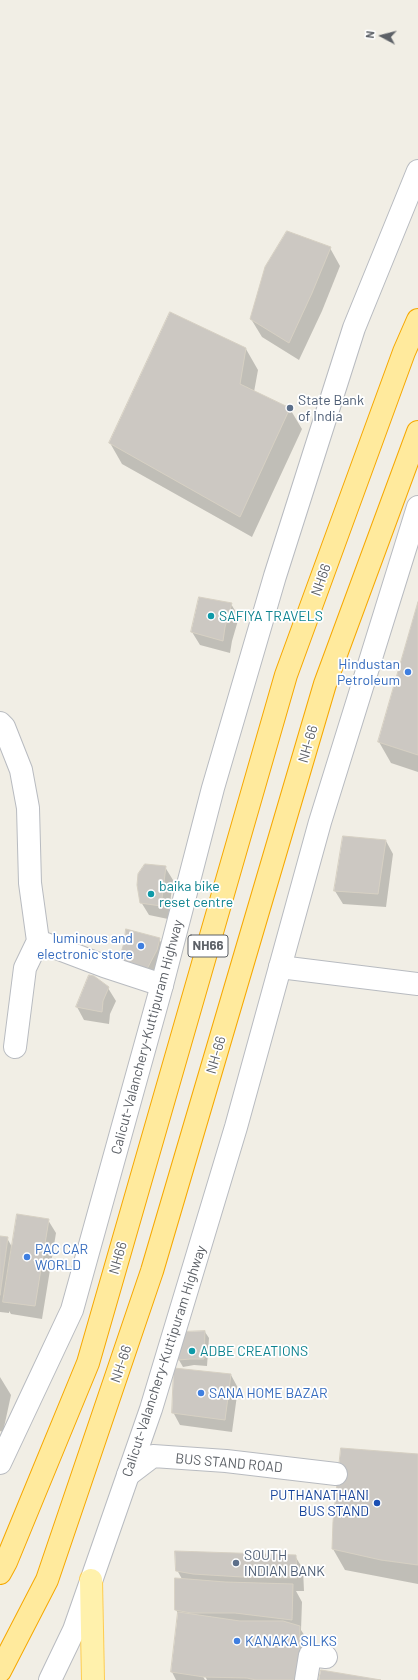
<!DOCTYPE html>
<style>
body{margin:0}
#map{position:relative;width:418px;height:1680px;overflow:hidden;background:#f1eee5;font-family:Barlow,sans-serif}
canvas{display:block}
.north{position:absolute;left:362px;top:16px;width:40px;height:40px;-webkit-text-stroke:3px #fff;paint-order:stroke;rotate:277deg;font-size:11px;font-weight:700;line-height:16px;text-align:center;color:#5d6167}
.north::after{content:'';display:block;margin:auto;width:14px;height:18px;background:#5d6167;clip-path:polygon(50% 0,100% 100%,50% 72%,0 100%)}
</style>
<div id="map">
<canvas width="418" height="1680"></canvas>
<div class="north">N</div>
</div>
<script>
const ctx = document.querySelector('canvas').getContext('2d');
ctx.lineJoin = 'round';
function paint(path, color) { ctx.fillStyle = color; ctx.fill(path, 'evenodd'); }
function strokePath(path, color, width, dash) { ctx.strokeStyle = color; ctx.lineWidth = width; ctx.lineCap = dash ? 'butt' : 'round'; ctx.setLineDash(dash || []); ctx.stroke(path); }
function write(font, color, halo, rows, align = 'center') {
  ctx.font = font + ' Barlow,sans-serif'; ctx.lineWidth = 3.5; ctx.setLineDash([]); ctx.textBaseline = 'middle'; ctx.strokeStyle = halo; ctx.fillStyle = color; for (const [text, x, y, turn = 0] of rows) {
    ctx.save(); ctx.translate(x, y); ctx.rotate((+turn || 0) * Math.PI / 180); ctx.textAlign = isNaN(turn) ? turn : align; if (halo) ctx.strokeText(text, 0, 0); ctx.fillText(text, 0, 0); ctx.restore();
  }
}
paint(new Path2D(`
 M330,248L340,266L322,311L299,360L262,337L251,319Z
 M246,349L258,370L254,392L290,409L302,429L252,537L122,464L110,443Z
 M231,604L239,617L232,641L230,653L200,645L192,632Z
 M418,606V772L391,763L379,742Z
 M386,841L393,854L386,907L343,904L335,891Z
 M165,867L173,880L168,919L149,915L141,902Z
 M159,939L167,952L154,982L126,975Z
 M108,988L116,1001L110,1014L109,1024L84,1020L77,1007Z
 M48,1220L56,1233L42,1319L11,1314L9,1311V1313L0,1312V1237L7,1238L12,1247Z
 M205,1332L209,1338L207,1366L194,1365L183,1367L179,1360L182,1333Z
 M231,1375L238,1388L232,1432L180,1425L173,1412Z
 M0,1377L11,1395L3,1432L0,1431Z
 M342,1449L418,1454V1584L345,1570L333,1549Z
 M295,1556L303,1569L304,1591H296L302,1602L301,1630L310,1644L308,1680H207L203,1672L201,1673L205,1680H176L172,1672L179,1615L176,1610L182,1579L177,1570Z`), '#0003');
const building = new Path2D(`
 M287,231L331,247L312,293L289,343L250,319L265,267Z
 M170,312L246,348L240,384L290,408L240,517L109,443Z
 M199,597L232,603L225,627L223,641L191,632Z
 M418,602V755L378,742Z
 M343,836L386,840L378,894L334,891Z
 M145,864L166,866L161,906L140,903L137,885L138,874Z
 M126,929L160,938L157,950L147,969L118,962L124,943Z
 M89,975L94,976L109,987L103,1001L102,1012L76,1007Z
 M17,1214L49,1219L35,1306L3,1302Z
 M0,1236L8,1237L0,1295Z
 M205,1331L204,1359H190L178,1360L181,1332Z
 M174,1368L231,1374L225,1420L172,1413Z
 M341,1448L418,1454V1565L381,1560L332,1549L333,1522Z
 M175,1551L296,1555L297,1578L242,1577L193,1574L176,1571Z
 M175,1578L225,1582L293,1584L292,1620L235,1613H191L175,1610Z
 M178,1612L240,1621H283L300,1626L299,1656L295,1680H256L247,1678L204,1677L171,1672Z
 M321,1670L381,1680H319Z`);
paint(building, '#ccc8c2');
strokePath(building, '#d6d0c3', 1);
const minor = new Path2D(`
 M0,723L4,727L21,770L28,808L30,883L38,941L104,966L162,985
 M280,967L418,984
 M15,1047L25,968L38,941
 M128,1475L153,1456L226,1461L336,1474
 M306,1680L310,1655L326,1657`);
const tertiary = new Path2D(`
 M0,1463L72,1310L162,985L213,788L275,576L354,328L418,171
 M50,1680L74,1630L151,1409L236,1127L320,822L418,507`);
const primary = new Path2D(`
 M91,1580L93,1680`);
const trunk = new Path2D(`
 M0,1573L6,1562L88,1363L286,675L404,352L418,320
 M0,1671L47,1580L152,1271L325,684L418,432`);
strokePath(minor, '#b8bbc0', 24);
strokePath(tertiary, '#b8bbc0', 24);
strokePath(primary, '#fecd51', 24);
strokePath(trunk, '#f6a800', 24);
strokePath(minor, '#fff', 22);
strokePath(tertiary, '#fff', 22);
strokePath(primary, '#fff1ac', 22);
strokePath(trunk, '#ffea9d', 22);
for (const [x, y, r, color] of [
 [290,408,4,"#5c6f8a"],
 [211,616,4,"#0f9aa8"],
 [408,672,4,"#3f7fe0"],
 [151,894,4,"#0f9aa8"],
 [141,946,4,"#3f7fe0"],
 [27,1257,4,"#3f7fe0"],
 [192,1351,4,"#0f9aa8"],
 [201,1393,4,"#3f7fe0"],
 [377,1503,4,"#1a4fb4"],
 [236,1563,4,"#5c6f8a"],
 [237,1641,4,"#3f7fe0"]
]) { const dot = new Path2D(); dot.arc(x, y, r, 0, 2 * Math.PI); ctx.fillStyle = color; ctx.fill(dot); strokePath(dot, '#fff', 1.5); }
for (const [x, y, w] of [
 [208,946,40]
]) { const box = new Path2D(); box.roundRect(x - w / 2, y - 11, w, 22, 3); ctx.fillStyle = '#fff'; ctx.fill(box); strokePath(box, '#5d6167', 1); }
write('bold 13px', '#5d6167', null, [
 ["NH66",208,946]
]);
write('14px', '#4e5e75', '#fff', [
 ["State Bank",298,400],
 ["of India",298,416],
 ["SOUTH",244,1555],
 ["INDIAN BANK",244,1571]
], 'left');
write('14px', '#5d6167', '#fff', [
 ["NH66",321,580,-70],
 ["NH-66",308,744,-74],
 ["Calicut-Valanchery-Kuttipuram Highway",147,1037,-75],
 ["NH-66",216,1055,-74],
 ["NH66",118,1258,-74],
 ["Calicut-Valanchery-Kuttipuram Highway",164,1361,-72],
 ["NH-66",121,1364,-71],
 ["BUS STAND ROAD",229,1463,5]
]);
write('14px', '#0d838f', '#fff', [
 ["SAFIYA TRAVELS",219,616],
 ["baika bike",159,886],
 ["reset centre",159,902],
 ["ADBE CREATIONS",200,1351]
], 'left');
write('14px', '#366cbe', '#fff', [
 ["Hindustan",400,664,"right"],
 ["Petroleum",400,680,"right"],
 ["luminous and",133,938,"right"],
 ["electronic store",133,954,"right"],
 ["PAC CAR",35,1249],
 ["WORLD",35,1265],
 ["SANA HOME BAZAR",209,1393],
 ["KANAKA SILKS",245,1641]
], 'left');
write('14px', '#164399', '#fff', [
 ["PUTHANATHANI",369,1495],
 ["BUS STAND",369,1511]
], 'right');
</script>
